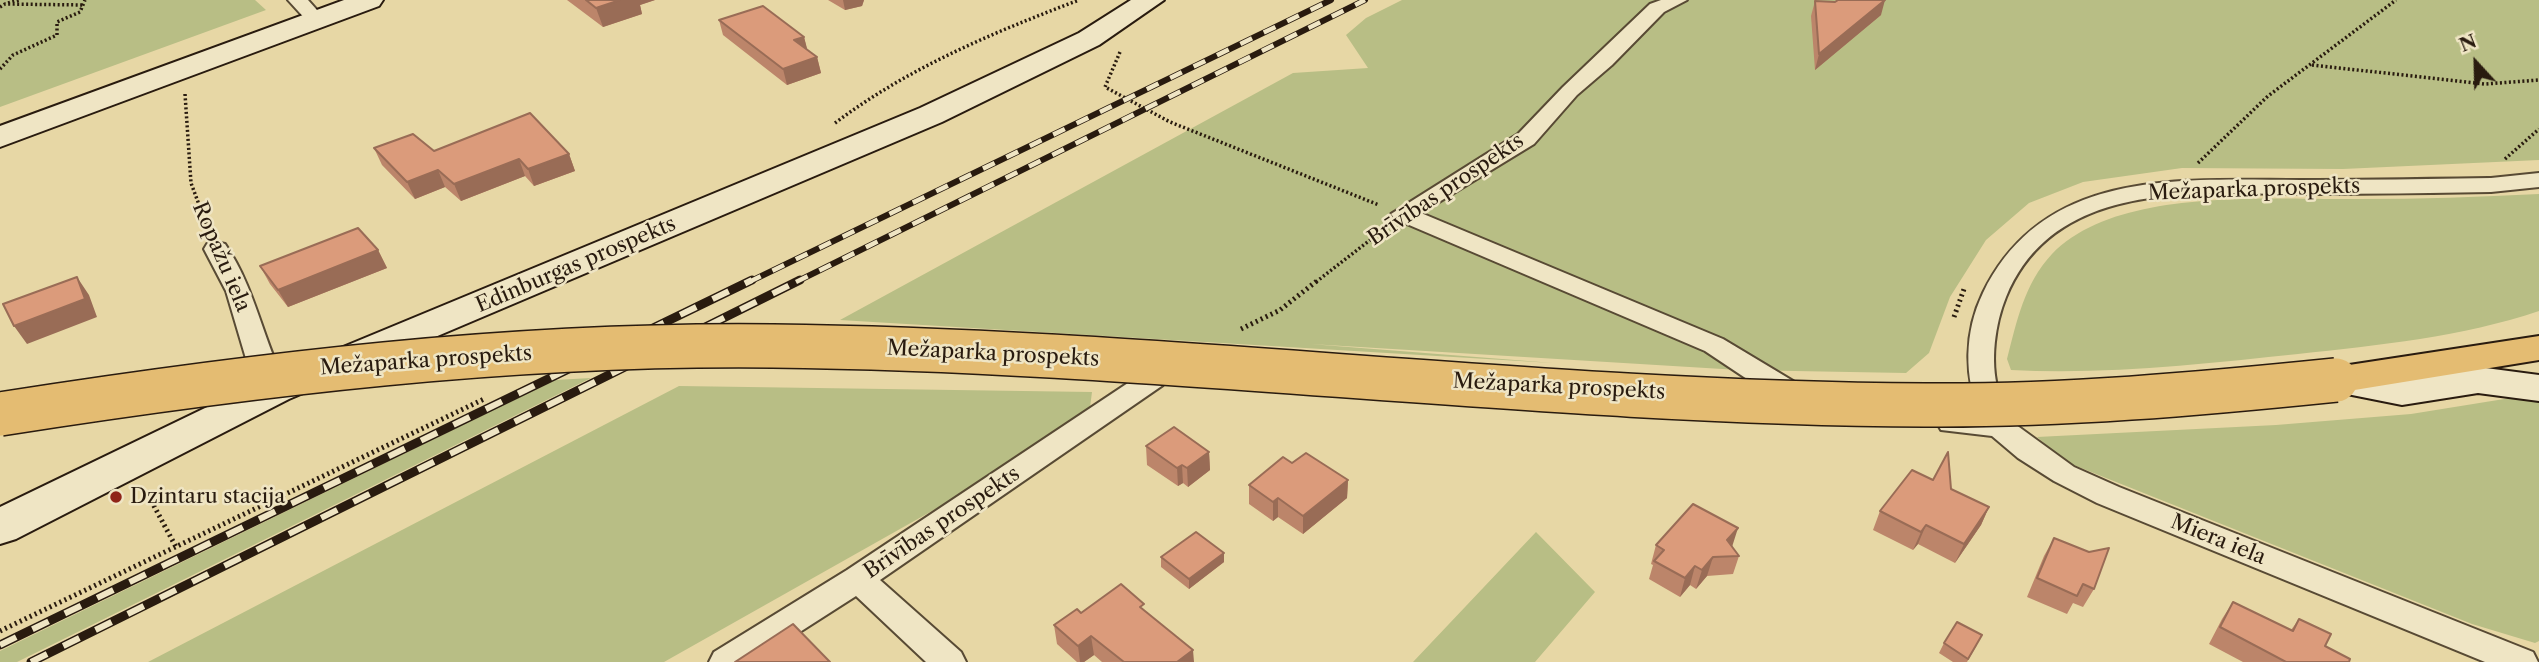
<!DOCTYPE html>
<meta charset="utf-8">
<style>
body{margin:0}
#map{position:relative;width:2539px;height:662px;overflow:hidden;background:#e7d7a5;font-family:"Libre Caslon Text",serif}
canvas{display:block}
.north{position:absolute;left:2441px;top:28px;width:70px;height:70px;-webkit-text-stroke:5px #efe5c4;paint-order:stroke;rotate:338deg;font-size:19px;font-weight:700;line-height:28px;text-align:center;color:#291b0f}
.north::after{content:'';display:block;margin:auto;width:24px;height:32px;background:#291b0f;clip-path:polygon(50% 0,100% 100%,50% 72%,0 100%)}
</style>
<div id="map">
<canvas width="2539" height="662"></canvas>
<div class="north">N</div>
</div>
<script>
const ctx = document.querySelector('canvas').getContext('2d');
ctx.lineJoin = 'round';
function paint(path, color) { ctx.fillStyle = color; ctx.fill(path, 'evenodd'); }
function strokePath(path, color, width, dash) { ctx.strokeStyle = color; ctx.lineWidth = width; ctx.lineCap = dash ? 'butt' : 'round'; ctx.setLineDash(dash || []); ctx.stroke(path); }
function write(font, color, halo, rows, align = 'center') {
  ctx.font = font + ' "Libre Caslon Text",serif'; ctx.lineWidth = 5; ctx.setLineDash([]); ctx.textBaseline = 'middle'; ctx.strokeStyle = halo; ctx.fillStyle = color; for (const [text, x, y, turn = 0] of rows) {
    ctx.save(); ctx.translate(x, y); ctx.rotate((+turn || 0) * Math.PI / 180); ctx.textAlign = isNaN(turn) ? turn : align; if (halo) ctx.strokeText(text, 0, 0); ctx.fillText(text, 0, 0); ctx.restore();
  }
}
paint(new Path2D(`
 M0,0H255L266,10L0,107Z
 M1402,0H2539V160L2343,169L2182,168L2083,182L2029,203L1986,240L1950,297L1929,353L1906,373L1739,370L1310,344L1553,363L840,320L1293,73L1368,68L1346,35L1366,18Z
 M2539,194V311C2462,337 2379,345 2298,354C2203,364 2106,375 2011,370L2007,359C2017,321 2024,284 2052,254C2117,186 2272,200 2359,199C2419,199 2479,197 2539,194Z
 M591,378L17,662H0V651L555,380Z
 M679,386L1092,392L1088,423L664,662H148Z
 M2529,395L2539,397V641L2535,643L2472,624L2066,462L2037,437L2276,425L2411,414Z
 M1536,532L1595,592L1535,662H1413Z`), '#b8be85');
const street = new Path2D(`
 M288,0H308L325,19L323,23H309Z
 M1661,0H1687L1664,12L1612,65L1577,95L1534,144L1421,213L1723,339L1793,381L1813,400L1809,407L1799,409L1789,407L1705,351L1395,219L1391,214L1518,134L1563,87L1650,4Z
 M2539,173V187L2491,192C2429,193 2367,194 2306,194C2201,194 2055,177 2006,297C1995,324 1990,361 1998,390C2001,400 2009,411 2008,419L2074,467L2119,487L2533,652L2538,662H2485L2097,503L2054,481L2018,458L1992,436L1941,430L1937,423L1941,416L1951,413L1980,416C1964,377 1964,332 1983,293C2044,167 2182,180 2300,180C2364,180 2427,179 2491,178Z
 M216,242L225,244C256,289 263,342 288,389L284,395L274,398L264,395L247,362L226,291L204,249L207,244Z
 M1153,370L1163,373L1167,379L1163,385L880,580L961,652L966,662H926L856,596L753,662H709L714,652L847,570L1143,373Z`);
const secondary = new Path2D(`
 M344,0H383L379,6L0,147V126Z
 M1131,0H1164L1099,45L942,122L289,399L16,539L0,544V507L261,381L920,108L1079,33Z
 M2336,367L2402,379L2478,367L2539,375V401L2478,393L2402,405L2322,389L2316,380L2322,371Z`);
const primary = new Path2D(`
 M2539,336V360L2336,393L2322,389L2316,380L2322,371L2336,367Z`);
strokePath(street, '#584a34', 4);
strokePath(secondary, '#291b0f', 4);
strokePath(primary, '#291b0f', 4);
strokePath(new Path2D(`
 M8,3L20,0
 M0,7L5,4L83,5
 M1120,52L1105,87L1170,122L1379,205
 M2312,65L2485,84L2539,80
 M0,69L13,55L57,35V22L80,12L85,0
 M185,94L191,183L208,229
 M835,123C910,67 992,33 1079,0
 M2505,159L2539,129
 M2198,163L2268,96L2396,0
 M1316,282L1383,230`), '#291b0f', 3.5, [2, 2.5]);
strokePath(new Path2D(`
 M1954,317L1964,289
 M1241,329L1280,310L1318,280
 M146,491L176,547
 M0,631L484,399`), '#291b0f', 5, [2, 3.5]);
paint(street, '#efe5c4');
paint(secondary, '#efe5c4');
paint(primary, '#e4bc72');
const railFar1 = new Path2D(`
 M749,282L1331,0
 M796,282L1365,0`);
const rail = new Path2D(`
 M0,645L752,280
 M31,662L800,280`);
strokePath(railFar1, '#291b0f', 6);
strokePath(rail, '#291b0f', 9);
strokePath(railFar1, '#efe5c4', 4.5, [13]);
strokePath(rail, '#efe5c4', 6, [18]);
const primaryBridge = new Path2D(`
 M0,414C256,374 513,343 773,346C1158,350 1540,403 1925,405C2062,406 2199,394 2336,380`);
strokePath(primaryBridge, '#291b0f', 46, []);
strokePath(primaryBridge, '#e4bc72', 43);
paint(new Path2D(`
 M567,0H655L640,5L642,14L603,27Z
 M828,0H864L862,6L845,10Z
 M1815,1L1881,15L1815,70L1811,16Z
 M719,20L804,37L807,50L817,57L821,73L787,85L723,35Z
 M374,148L434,151L569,154L575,171L534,186L525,176L461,201L445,187L415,199L382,165Z
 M378,250L387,268L288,307L270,284L260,266Z
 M1146,446L1209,452L1210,470L1188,487L1183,483L1178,486L1147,465Z
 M1292,463L1348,480L1347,498L1303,534L1278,517L1273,521L1249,504V485Z
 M1951,489L1989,507L1981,525L1955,563L1918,544L1913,550L1873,530L1880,511Z
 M2054,538L2094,589L2083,607L2073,603L2067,614L2027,597L2044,556Z
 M1656,545L1732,547L1739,556L1733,574L1707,576L1696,589L1690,585L1680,597L1649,579L1653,565L1651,564Z
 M1224,553V562L1189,589L1161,567V557Z
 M2233,602L2291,630L2299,619L2325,646L2349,662H2243L2209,644L2222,619Z
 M1145,611L1194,662H1102L1094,655L1084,662H1077L1057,644L1054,625L1081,613Z
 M1944,643L1977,645L1967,662H1953L1939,653Z`), '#bc856a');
paint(new Path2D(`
 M620,0H655L640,5L642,14L603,27L596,8Z
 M843,0H864L862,6L845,10Z
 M1885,0L1881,15L1815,70L1819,54Z
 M804,37L808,52L794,40Z
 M817,57L821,73L787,85L783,69Z
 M569,154L575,171L534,186L528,169Z
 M519,159L525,176L461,201L454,184Z
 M438,170L445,187L415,199L407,182Z
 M378,250L387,268L288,307L278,290Z
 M77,277L89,295L97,317L27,344L14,326Z
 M1209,452L1210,470L1188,487L1187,468Z
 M1182,465L1183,483L1178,486L1177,468Z
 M1348,480L1347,498L1303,534V516Z
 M1278,498V517L1273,521V502Z
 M1989,507L1981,525L1955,563L1964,544Z
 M1926,525L1918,544L1913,550L1921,532Z
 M1738,528L1732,547L1727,540Z
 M1224,553V562L1189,589V579Z
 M1713,557L1707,576L1696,589L1702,570Z
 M1695,566L1690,585L1680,597L1685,578Z
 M1091,636L1094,655L1084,662H1080L1078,646Z
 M1193,650L1194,662H1177Z`), '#996c56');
const building = new Path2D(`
 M586,0H620L596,8Z
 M1838,0H1885L1819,54L1815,1L1835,2Z
 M763,6L804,37L794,40L817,57L783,69L719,20Z
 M530,113L569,154L528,169L519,159L454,184L438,170L407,182L374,148L413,134L434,151Z
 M358,228L378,250L278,290L260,266Z
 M77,277L85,299L14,326L3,304Z
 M1174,427L1209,452L1187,468L1182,465L1177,468L1146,446Z
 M1948,452L1951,489L1989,507L1964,544L1926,525L1921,532L1880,511L1912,470L1933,480Z
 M1306,453L1348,480L1303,516L1278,498L1273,502L1249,485L1283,457L1292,463Z
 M1693,504L1738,528L1727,540L1739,556L1713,557L1702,570L1695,566L1685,578L1654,561L1664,550L1656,545Z
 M1196,532L1224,553L1189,579L1161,557Z
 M2054,538L2089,552L2109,548L2094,589L2083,584L2077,596L2037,578Z
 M1121,584L1144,604L1140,607L1193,650L1177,662H1124L1091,636L1078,646L1054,625L1077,609L1081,613Z
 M2233,602L2293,631L2299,619L2331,634L2325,646L2350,659L2349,662H2286L2220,627Z
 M1957,622L1982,635L1968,659L1944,643Z
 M793,624L830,662H735Z`);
paint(building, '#db9b7b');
strokePath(building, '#996c56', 2);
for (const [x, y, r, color] of [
 [116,497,7,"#8f2418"]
]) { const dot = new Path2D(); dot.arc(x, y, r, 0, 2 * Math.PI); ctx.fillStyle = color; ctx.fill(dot); strokePath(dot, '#efe5c4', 2.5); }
write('21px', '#291b0f', '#efe5c4', [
 ["Brīvības prospekts",1446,190,-34],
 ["Mežaparka prospekts",2254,190,-2],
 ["Ropažu iela",221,257,67],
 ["Edinburgas prospekts",576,265,-23],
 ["Mežaparka prospekts",993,354,3],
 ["Mežaparka prospekts",426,361,-4],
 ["Mežaparka prospekts",1559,387,3],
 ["Brīvības prospekts",942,523,-34],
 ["Miera iela",2218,540,22]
]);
write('21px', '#291b0f', '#efe5c4', [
 ["Dzintaru stacija",130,497]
], 'left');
</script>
